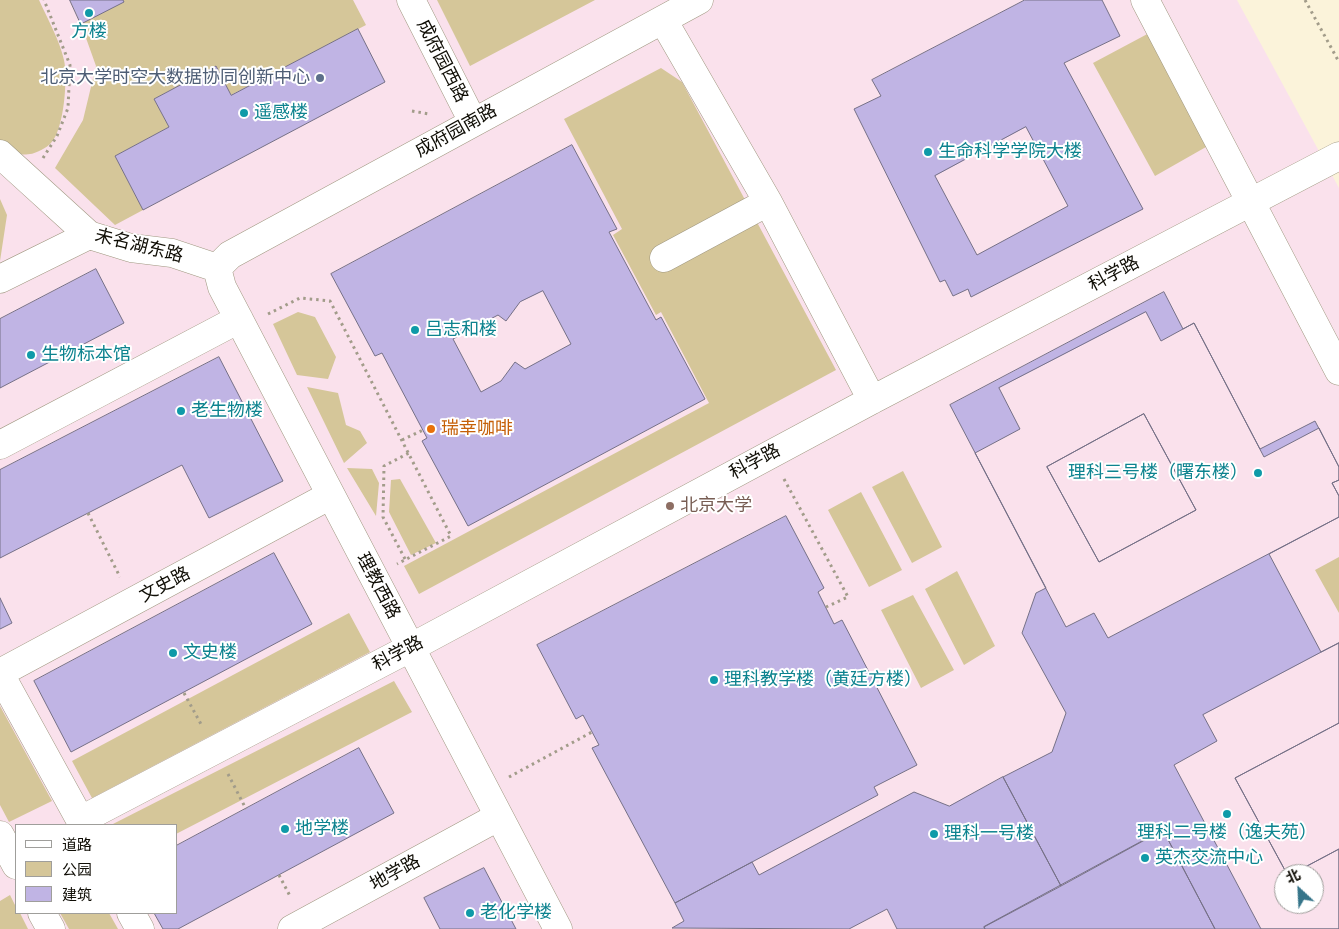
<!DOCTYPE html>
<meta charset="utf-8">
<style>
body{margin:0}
#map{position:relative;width:1339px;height:929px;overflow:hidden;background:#fbf3da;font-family:"IBM Plex Sans","Noto Sans SC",sans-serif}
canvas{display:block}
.legend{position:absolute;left:15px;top:824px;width:162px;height:90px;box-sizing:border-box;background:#fff;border:1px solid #9f9e9b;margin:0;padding:6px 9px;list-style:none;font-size:15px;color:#0f0d05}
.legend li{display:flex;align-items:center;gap:10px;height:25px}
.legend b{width:25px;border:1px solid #9f9e9b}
.north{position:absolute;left:1274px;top:864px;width:50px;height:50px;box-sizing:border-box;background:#fff;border:1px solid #9f9e9b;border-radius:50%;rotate:335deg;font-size:14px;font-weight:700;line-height:20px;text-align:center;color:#0f0d05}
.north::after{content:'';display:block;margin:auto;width:18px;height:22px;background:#36758a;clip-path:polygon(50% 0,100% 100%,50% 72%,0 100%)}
</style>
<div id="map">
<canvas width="1339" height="929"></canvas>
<ul class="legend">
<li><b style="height:6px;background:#fff"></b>道路</li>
<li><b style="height:14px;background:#d5c699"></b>公园</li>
<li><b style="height:14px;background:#c0b4e4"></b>建筑</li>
</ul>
<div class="north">北</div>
</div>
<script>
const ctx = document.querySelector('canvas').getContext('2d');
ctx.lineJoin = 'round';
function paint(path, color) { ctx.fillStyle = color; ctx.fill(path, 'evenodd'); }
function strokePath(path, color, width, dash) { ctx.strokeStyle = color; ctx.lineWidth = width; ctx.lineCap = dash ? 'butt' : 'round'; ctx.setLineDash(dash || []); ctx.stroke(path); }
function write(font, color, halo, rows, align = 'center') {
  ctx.font = font + ' "IBM Plex Sans","Noto Sans SC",sans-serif'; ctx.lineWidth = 4; ctx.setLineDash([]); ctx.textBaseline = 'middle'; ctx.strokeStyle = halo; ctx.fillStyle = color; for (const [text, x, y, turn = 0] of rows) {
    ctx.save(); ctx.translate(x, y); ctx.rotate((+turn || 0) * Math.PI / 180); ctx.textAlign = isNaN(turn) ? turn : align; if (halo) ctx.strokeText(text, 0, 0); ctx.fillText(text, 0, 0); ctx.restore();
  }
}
paint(new Path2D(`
 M0,0H1237L1339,188V929H0ZM16,825H176V913H16ZM1284,874H1314V904H1284Z`), '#fae1ec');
paint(new Path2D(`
 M0,0H39C48,20 59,39 64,60C68,78 64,130 51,143C48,147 35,154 30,154C21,156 10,150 0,151Z
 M70,0H353L366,25L231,95L216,66L154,99L169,127L115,156L143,210L115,225L55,168L83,120L96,66L81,24Z
 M437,0H595L470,66Z
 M1153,31L1213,143L1155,176L1093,63Z
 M661,68L682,82L836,370L419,594L404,566L709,403L661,312L656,315L613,235L622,229L564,119Z
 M0,199L7,215L0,261Z
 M298,312L315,317L336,357L328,379L297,375L273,324Z
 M307,387L338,393L346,425L360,431L367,443L344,463Z
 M347,468L372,469L379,483L376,516Z
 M903,471L942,547L912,563L872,487Z
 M400,479L436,543L411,555L389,512L391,480Z
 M861,492L902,570L869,587L828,510Z
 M1339,557V613L1315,570Z
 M957,571L995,646L964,665L925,589Z
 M913,595L954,670L921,688L881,610Z
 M349,613L370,652L92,798L72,761Z
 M394,681L412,712L176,834V825H111Z
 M0,706L52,801L9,822L0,805Z
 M10,895L16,907V913H20L28,929H0V901Z
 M60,913H109L118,929H69Z`), '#d5c699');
const building = new Path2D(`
 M70,0H123L124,2L81,24Z
 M1025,0H1102L1120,36L1064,63L1143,209L971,297L968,289L953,296L945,280L940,282L854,109L881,96L872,80ZM1026,127L1068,206L977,255L935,176Z
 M358,29L385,82L143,210L115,156L169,127L154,99L216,66L231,95Z
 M572,145L617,229L609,232L656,320L661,317L705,399L468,526L422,441L427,438L382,353L375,356L331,274ZM543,291L571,344L525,369L515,362L501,381L481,392L453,339L498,315L506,321L520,302Z
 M96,269L124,323L0,388V319Z
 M1164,292L1183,329L1194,323L1260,449L1315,421L1339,467V480L1332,483L1339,496V517L1269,554L1321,652L1339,643V723L1235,778L1287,874H1284V904H1314V874H1292L1339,849V929H1215L1163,830L1061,886L1003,777L1052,752L1066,713L1022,633L1036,593L1046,588L950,405ZM1144,414L1196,510L1099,562L1047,467Z
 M1146,312L1161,341L1194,323L1264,457L1319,428L1339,467V480L1332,483L1339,496V517L1108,638L1094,613L1066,627L975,453L1020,429L999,388ZM1144,414L1196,510L1099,562L1047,467Z
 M219,357L283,481L209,518L182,465L0,558V470Z
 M786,516L824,588L818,592L834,624L842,620L917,765L874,787L878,795L675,903L592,748L599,745L583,715L576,719L537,645Z
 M274,553L312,624L71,752L34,681Z
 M0,598L12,623L0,629Z
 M1339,643V723L1235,778L1287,874H1284V904H1314V874H1292L1339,849V929H1261L1174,765L1217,741L1203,715Z
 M359,748L394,813L178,929H163L154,913H176V846Z
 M1003,777L1061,886L984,927L985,929H897L887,909L849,929L672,928L684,921L675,903L752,862L759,875L914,792L949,806Z
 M1163,830L1215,929H985L984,927Z
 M484,868L516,929H440L424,898Z`);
paint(building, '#c0b4e4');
strokePath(building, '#767187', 1);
const minor = new Path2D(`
 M411,0L473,122
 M1145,0L1339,371
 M663,20L768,202
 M0,154L89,235L131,248L172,253L217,268
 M664,258L768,202L872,400
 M217,268L222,287L558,929
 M217,268L230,255L699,0
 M0,279L89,235
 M0,445L239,319
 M0,673L329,496
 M0,674L83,825
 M81,820L410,648L872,400L1339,156
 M0,835L16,865
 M42,913L51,929
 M131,913L140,929
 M292,929L498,817`);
strokePath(minor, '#a09881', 29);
strokePath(new Path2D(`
 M1305,0L1339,62
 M412,111L429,114
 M43,158L57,136L68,108L70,65L44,0
 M268,314L300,298L330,301L451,536L397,564
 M402,440L423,430
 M784,479L848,597L826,607
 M88,513L120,577
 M405,559L383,517L384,466L409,453
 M184,693L202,726
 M228,774L246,809
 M509,777L592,732
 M279,875L291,898`), '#a29c8a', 3, [2.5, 4]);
strokePath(minor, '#fff', 28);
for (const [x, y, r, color] of [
 [89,13,5,"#0f9aa8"],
 [320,78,5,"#5c6f8a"],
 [244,113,5,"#0f9aa8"],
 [928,152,5,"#0f9aa8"],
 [415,330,5,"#0f9aa8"],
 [31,355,5,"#0f9aa8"],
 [181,411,5,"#0f9aa8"],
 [431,429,5,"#e8710a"],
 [1258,473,5,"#0f9aa8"],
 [670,506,5,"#8d6e63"],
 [173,653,5,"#0f9aa8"],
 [714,680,5,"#0f9aa8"],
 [1227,814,5,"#0f9aa8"],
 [285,829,5,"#0f9aa8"],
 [934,834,5,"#0f9aa8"],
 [1145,858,5,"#0f9aa8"],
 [470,913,5,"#0f9aa8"]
]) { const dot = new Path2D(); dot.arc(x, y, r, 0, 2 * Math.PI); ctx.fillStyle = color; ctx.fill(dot); strokePath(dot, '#fff', 2); }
write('18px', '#0d838f', '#fff', [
 ["方楼",89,32,"center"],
 ["遥感楼",254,113],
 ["生命科学学院大楼",938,152],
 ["吕志和楼",425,330],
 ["生物标本馆",41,355],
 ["老生物楼",191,411],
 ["理科三号楼（曙东楼）",1248,473,"right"],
 ["文史楼",183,653],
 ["理科教学楼（黄廷方楼）",724,680],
 ["地学楼",295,829],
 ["理科二号楼（逸夫苑）",1227,833,"center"],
 ["理科一号楼",944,834],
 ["英杰交流中心",1155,858],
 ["老化学楼",480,913]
], 'left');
write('18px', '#0f0d05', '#fff', [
 ["成府园西路",442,61,63],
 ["成府园南路",456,131,-29],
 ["未名湖东路",139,246,14],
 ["科学路",1114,274,-28],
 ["科学路",755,462,-28],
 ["文史路",165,585,-28],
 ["理教西路",378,586,62],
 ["科学路",398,654,-28],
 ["地学路",395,873,-29]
]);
write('18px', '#4e5e75', '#fff', [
 ["北京大学时空大数据协同创新中心",310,78]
], 'right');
write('18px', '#c56008', '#fff', [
 ["瑞幸咖啡",441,429]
], 'left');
write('18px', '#785e54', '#fff', [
 ["北京大学",680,506]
], 'left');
</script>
